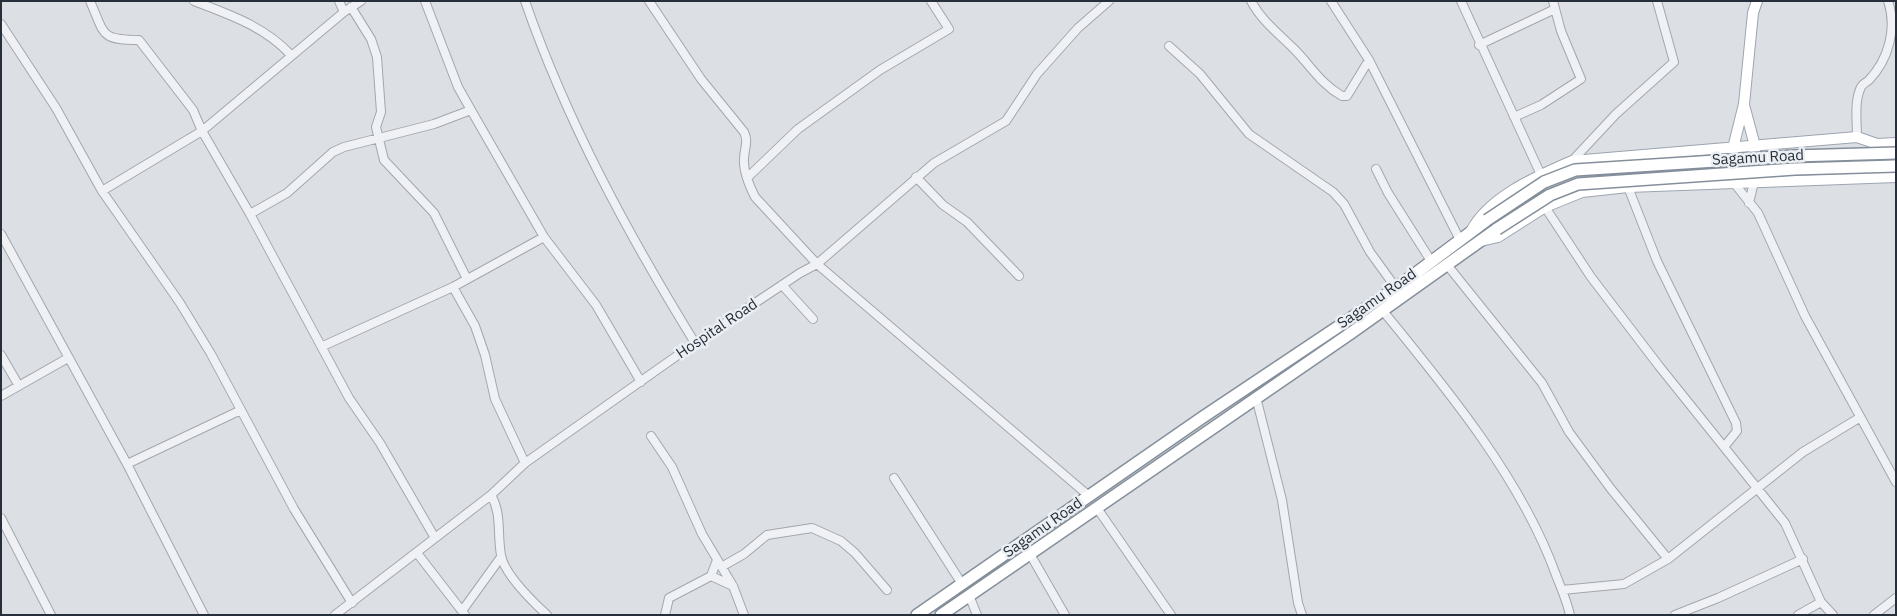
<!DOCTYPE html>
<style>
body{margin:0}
#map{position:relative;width:1897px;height:616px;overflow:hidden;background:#dce0e5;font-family:"IBM Plex Sans",sans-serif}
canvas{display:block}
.frame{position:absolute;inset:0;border:2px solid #272f3a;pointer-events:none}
</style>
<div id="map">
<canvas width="1897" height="616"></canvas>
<div class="frame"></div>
</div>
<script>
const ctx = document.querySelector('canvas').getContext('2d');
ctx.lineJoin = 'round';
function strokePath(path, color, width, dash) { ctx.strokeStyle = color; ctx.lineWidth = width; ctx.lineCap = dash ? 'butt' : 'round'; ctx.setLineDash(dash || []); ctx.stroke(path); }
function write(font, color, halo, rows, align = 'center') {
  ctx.font = font + ' "IBM Plex Sans",sans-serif'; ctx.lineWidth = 5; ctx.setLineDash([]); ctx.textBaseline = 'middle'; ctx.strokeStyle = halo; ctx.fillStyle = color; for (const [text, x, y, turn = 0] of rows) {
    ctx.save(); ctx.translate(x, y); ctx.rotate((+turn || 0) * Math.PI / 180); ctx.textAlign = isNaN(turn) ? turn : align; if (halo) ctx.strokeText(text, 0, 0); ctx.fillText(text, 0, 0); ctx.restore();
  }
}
const minor = new Path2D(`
 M90,1C105,35 100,40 139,40L193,110L202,131L250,214L349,398L380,443L435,538
 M194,1C230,15 264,26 291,55
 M339,1L344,12
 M425,1L458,87L471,110L544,237L596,305L641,382
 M525,1C567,122 628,234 695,343
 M649,1L701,79L744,132C749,142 744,149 744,159C743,171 750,187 755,197L817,264L934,163L1006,121L1037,74L1078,28L1109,1
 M1251,1C1261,20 1278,33 1292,47C1310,64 1319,83 1342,96H1347L1369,60
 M1331,1L1369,60L1460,240
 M1461,1L1541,175
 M351,7L371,39L377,57L381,112L376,127L384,160L434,213L467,279
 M1,24L56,108L102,191L180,303L211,354L294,509L352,603
 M1479,45L1555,9
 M1169,46L1200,74L1249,134L1333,192L1344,204L1370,252L1396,288
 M1514,117L1541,105L1581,79L1561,31L1553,1
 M1857,137C1857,122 1854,101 1861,87C1863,83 1866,83 1869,80C1889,59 1897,28 1888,1
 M1572,161L1616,114L1674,62L1657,1
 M1376,169L1388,193L1431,261
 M748,177L798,129L880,70L949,29L931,1
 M916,177L943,205L967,222L1019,276
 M1734,183L1758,213L1805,316L1896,482
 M1628,187L1657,261L1736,423L1737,431L1724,447
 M102,191L202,131L344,12L361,1
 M1749,203L1754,182
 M1545,207L1591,277L1659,366L1785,523L1821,602L1833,615
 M250,214L287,193L333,152L344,147L434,124L471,110
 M1,234L127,464L204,615
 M1448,266L1542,383L1569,432L1611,489L1668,559
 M782,285L813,319
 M453,287L475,326L485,355L495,399L525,463
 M1383,311C1447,389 1522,480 1556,575C1561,588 1567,601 1570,615
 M323,346L453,287L544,237
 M1,355L19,386
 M1,396L68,358
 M1256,397L1282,500L1298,603L1302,615
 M651,436L672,467L702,534L733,586L744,615
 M127,464L241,410
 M894,478L962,584
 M491,495C502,514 497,533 501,555C504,574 533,602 547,615
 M1097,508L1171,615
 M1,518L51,615
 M417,553L465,615
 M1030,554L1065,615
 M723,566L744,554L767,535L812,528L841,541L855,553L887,590
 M711,576L733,586
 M1562,590L1624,584L1668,559L1803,452L1859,418
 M969,595L977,615
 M462,611L501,557
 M335,615L491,495L525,463L695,343L800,273L817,264L1089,496
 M665,615L669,598L711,576L717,560
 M1675,615L1718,598L1803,559
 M1798,615L1821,602
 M1874,615L1896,598`);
const major = new Path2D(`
 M1744,105L1755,146L1754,179
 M1734,180L1733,148L1744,104L1753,13L1757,1
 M1471,231C1490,196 1536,177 1572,161L1857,137L1877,144L1896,143
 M1481,241L1498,237L1545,207L1582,192L1628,187L1896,177`);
const highway = new Path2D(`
 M917,615L1203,417L1396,288L1487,220
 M941,615L1351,333L1497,229`);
strokePath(minor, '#a2a7ae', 10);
strokePath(major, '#9ca5b0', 12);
strokePath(highway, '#858f9b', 14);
strokePath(minor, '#eff1f4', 8);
strokePath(major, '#fff', 10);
strokePath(highway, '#fff', 11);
const highwayBridge = new Path2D(`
 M1487,220L1544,182L1575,170L1794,156L1896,153
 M1497,229L1550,195L1578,184L1795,169L1896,166`);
strokePath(highwayBridge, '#858f9b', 14, []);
strokePath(highwayBridge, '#fff', 11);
write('15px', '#272f3a', '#ebeff3', [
 ["Sagamu Road",1758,158,-3],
 ["Sagamu Road",1377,299,-35],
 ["Hospital Road",717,329,-34],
 ["Sagamu Road",1043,528,-35]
]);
</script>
